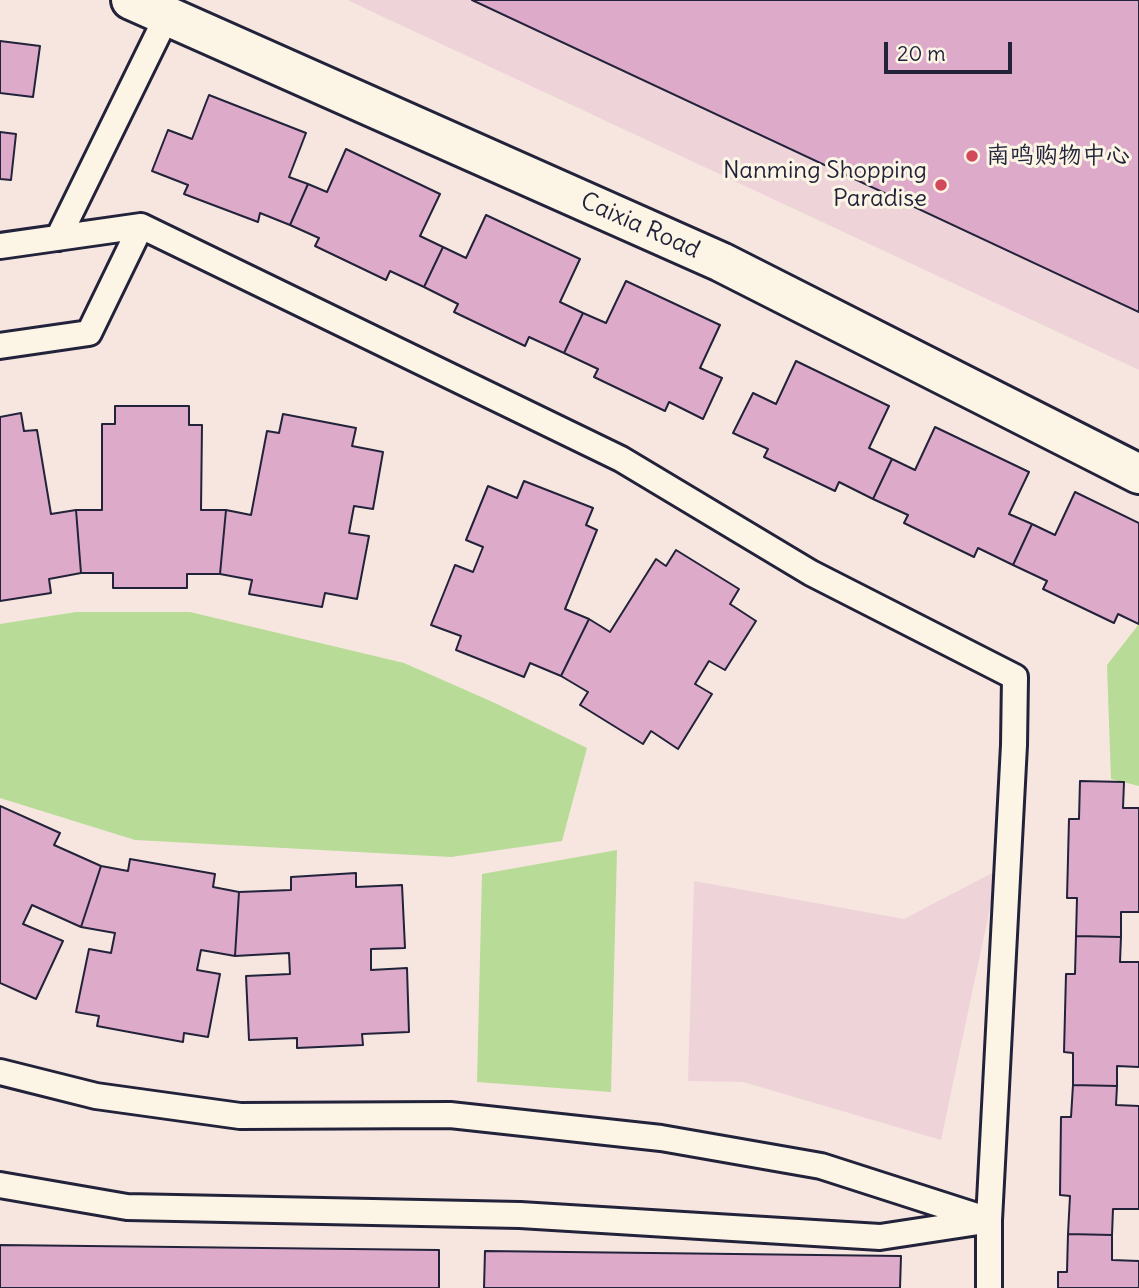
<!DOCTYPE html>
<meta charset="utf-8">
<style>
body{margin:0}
#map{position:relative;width:1139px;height:1288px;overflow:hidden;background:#f6e6df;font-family:Delius,sans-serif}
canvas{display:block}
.scale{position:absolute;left:884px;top:42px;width:128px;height:32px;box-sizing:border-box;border:4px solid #22223b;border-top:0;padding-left:9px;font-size:21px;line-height:24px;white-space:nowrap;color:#22223b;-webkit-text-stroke:5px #fcf5e5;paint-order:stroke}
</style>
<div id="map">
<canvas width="1139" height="1288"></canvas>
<div class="scale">20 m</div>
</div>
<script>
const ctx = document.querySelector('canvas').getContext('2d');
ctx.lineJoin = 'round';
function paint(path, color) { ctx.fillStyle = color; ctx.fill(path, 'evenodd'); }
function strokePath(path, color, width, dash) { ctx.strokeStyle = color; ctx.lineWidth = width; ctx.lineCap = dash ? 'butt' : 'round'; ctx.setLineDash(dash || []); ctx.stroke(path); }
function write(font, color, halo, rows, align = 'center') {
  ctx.font = font + ' Delius,"LXGW WenKai TC",sans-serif'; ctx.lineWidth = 6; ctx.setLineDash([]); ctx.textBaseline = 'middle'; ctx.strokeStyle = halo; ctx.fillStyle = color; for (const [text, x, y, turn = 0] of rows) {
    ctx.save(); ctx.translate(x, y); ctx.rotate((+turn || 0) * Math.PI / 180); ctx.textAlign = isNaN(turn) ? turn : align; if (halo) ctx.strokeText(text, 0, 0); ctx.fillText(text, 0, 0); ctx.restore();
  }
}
paint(new Path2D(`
 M347,0H1139V370Z
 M998,870L941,1140L743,1082L688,1081L694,881L904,919Z`), '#eed4d8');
paint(new Path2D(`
 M76,612H190L404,663L495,703L587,748L562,841L451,857L135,840L0,798V624Z
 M1139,624V786L1111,779L1107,665Z
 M617,850L611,1092L477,1082L482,874Z`), '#b8dc97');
const building = new Path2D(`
 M472,0H1139V312Z
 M0,41L40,46L33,97L0,93Z
 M209,95L306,133L289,177L308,184L290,225L260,213L258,222L184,194L188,185L152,171L168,130L192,139Z
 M0,132L16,134L11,180L0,179Z
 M346,149L440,194L420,236L443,247L424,287L390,271L386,280L315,246L319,238L290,225L308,184L327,192Z
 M486,215L580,259L560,302L583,313L564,353L529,337L525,346L454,312L458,304L424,287L443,247L466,258Z
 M626,281L720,325L700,368L722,378L703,419L669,402L665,411L594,377L598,369L564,353L583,313L606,323Z
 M796,361L889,406L869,448L892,459L873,499L839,482L835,491L764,457L768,449L733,433L753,393L776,404Z
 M115,406H189V425H202L201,510H226L220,574H187V588H113V573H81L76,510H102V424H115Z
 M21,413L24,431L37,430L51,514L76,510L81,573L49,579L51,593L0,601V417Z
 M283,414L356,428L352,446L383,452L373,509L354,506L349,533L369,536L357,599L325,593L322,607L249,594L252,580L220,574L226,510L251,515L267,431L279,433Z
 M935,427L1029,472L1009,514L1032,524L1013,565L978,548L974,557L904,523L908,515L873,499L892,459L915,470Z
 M524,481L593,508L586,525L597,530L565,609L589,619L561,676L530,663L524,677L456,650L461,636L431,625L455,565L473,572L483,547L466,540L488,486L517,498Z
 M1075,492L1139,523V624L1118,614L1114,623L1043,589L1047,581L1013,565L1032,524L1055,535Z
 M676,550L739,589L730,604L756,621L725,670L709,661L695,684L712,694L678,749L651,731L643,744L580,705L588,692L561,676L589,619L610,632L656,559L666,566Z
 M1080,781L1124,782L1123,808H1139V912H1121V937L1076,936L1077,898H1067L1069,819H1079Z
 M0,806L60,833L54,845L101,866L81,927L32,905L23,924L63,941L36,999L0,983Z
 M130,859L215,874L213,887L239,892L235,956L201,950L197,970L220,974L208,1037L184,1033L183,1042L97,1026L99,1016L76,1012L89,949L111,953L115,933L81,927L101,866L128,871Z
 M356,873V887L402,885L405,948L371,949V970L407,968L409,1032L362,1034L363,1045L297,1048V1038L249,1040L246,976L290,974L289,953L235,956L239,892L291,890V877Z
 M1076,936L1121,937L1120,962H1139V1067L1117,1066V1086L1073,1085V1053L1064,1052L1066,974H1075Z
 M1073,1085L1117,1086L1116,1105L1139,1106V1209H1113L1112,1235L1068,1234L1070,1196L1060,1195L1061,1117H1071Z
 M1068,1234L1112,1235V1260L1139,1261V1288H1058V1272H1067Z
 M0,1245L439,1250V1288H0Z
 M485,1251L901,1256L900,1288H484Z`);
paint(building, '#ddabc9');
strokePath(building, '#22223b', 2);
const lane = new Path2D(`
 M58,238L167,16
 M0,246L141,226L621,459L811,573L1015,677L1014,745L989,1220V1288
 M0,346L89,333L141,226
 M0,1072L96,1096L240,1116L450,1115L661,1138L821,1166L989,1220
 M0,1185L127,1207L520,1215L880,1237L985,1221`);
const street = new Path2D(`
 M131,0L721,262L1139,474`);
strokePath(lane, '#22223b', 30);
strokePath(street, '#22223b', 44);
strokePath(lane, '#fcf5e5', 24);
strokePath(street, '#fcf5e5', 38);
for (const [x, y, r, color] of [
 [972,156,7,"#d1495b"],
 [941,185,7,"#d1495b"]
]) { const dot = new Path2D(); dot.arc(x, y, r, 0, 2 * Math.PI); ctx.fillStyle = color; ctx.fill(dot); strokePath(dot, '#fcf5e5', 2.5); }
write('24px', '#22223b', '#fcf5e5', [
 ["南鸣购物中心",986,156],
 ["Nanming Shopping",927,171,"right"],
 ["Paradise",927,199,"right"]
], 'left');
write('24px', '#22223b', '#fcf5e5', [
 ["Caixia Road",640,226,24]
]);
</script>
